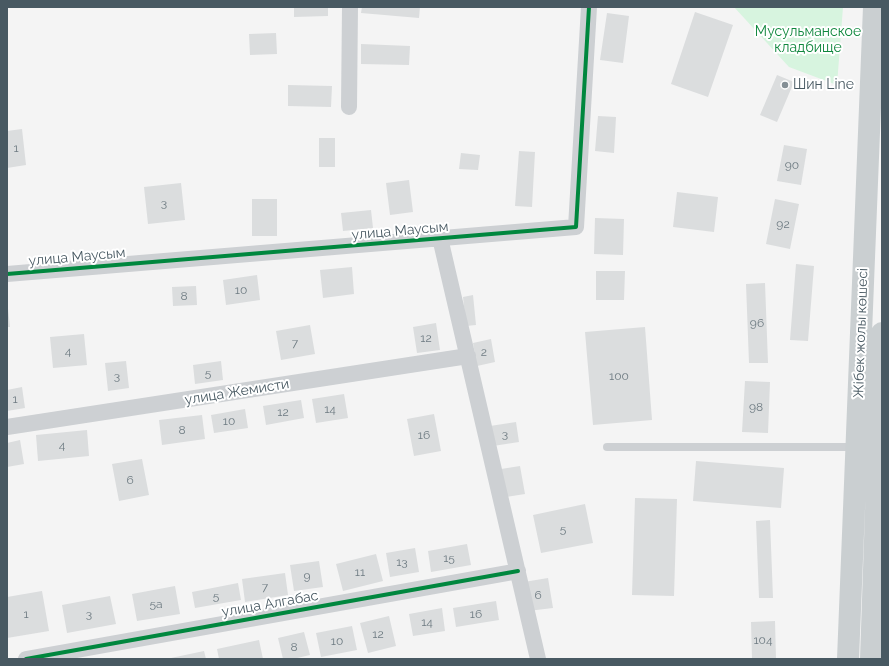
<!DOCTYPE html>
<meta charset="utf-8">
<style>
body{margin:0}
#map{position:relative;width:889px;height:666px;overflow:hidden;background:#f4f4f4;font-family:Raleway,sans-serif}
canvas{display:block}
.frame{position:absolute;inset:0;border:8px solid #485962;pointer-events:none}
</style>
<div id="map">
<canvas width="889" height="666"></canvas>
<div class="frame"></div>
</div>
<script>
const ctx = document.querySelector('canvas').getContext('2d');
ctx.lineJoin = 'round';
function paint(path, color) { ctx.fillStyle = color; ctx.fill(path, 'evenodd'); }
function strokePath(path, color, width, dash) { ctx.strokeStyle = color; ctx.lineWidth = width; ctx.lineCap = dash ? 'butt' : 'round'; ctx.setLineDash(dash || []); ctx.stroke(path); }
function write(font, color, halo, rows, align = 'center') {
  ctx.font = font + ' Raleway,sans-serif'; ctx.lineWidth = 4; ctx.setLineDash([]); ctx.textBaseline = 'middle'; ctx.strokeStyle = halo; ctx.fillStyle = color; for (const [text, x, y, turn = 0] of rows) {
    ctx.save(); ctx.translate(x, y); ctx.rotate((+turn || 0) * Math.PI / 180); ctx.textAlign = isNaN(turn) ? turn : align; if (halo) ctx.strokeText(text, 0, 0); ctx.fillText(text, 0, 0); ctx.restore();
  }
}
paint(new Path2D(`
 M734,7H843L837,85L789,67Z`), '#d7f4df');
paint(new Path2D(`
 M294,7H328V16L294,17Z
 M362,7H420L419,18L361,13Z
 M695,12L733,25L708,97L671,84Z
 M607,13L629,16L623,63L600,60Z
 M276,33L277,54L250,55L249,34Z
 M361,44L410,46L409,65L361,64Z
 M777,75L794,82L777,122L760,115Z
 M288,85L332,86L331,107L288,106Z
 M598,116L616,117L614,153L595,151Z
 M22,129L26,165L7,168V131Z
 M319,138H335V167H319Z
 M784,145L807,149L801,185L777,181Z
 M519,151L535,152L532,207L515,206Z
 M461,153L480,155L478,170L459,169Z
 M409,180L413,212L390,215L386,183Z
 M181,183L185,220L148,224L144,187Z
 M677,192L718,197L714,232L673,227Z
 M252,199H277V236H252Z
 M775,199L799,204L790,249L766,244Z
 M371,210L373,228L343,231L341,213Z
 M595,218L624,219L623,255L594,254Z
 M796,264L814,266L808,341L790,340Z
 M352,267L354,294L323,298L320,270Z
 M596,271H625L624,300H596Z
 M257,275L260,300L226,305L223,280Z
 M765,283L768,363H749L746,284Z
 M196,286L197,305L173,306L172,287Z
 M473,295L476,325L466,326L463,297Z
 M7,299L10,327H7Z
 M436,323L440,350L417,353L413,327Z
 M310,325L315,354L281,360L276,331Z
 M645,327L652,420L593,425L585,332Z
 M84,334L87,365L53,368L50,337Z
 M491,339L495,362L477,366L473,343Z
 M126,361L129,388L108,391L105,363Z
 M221,361L223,380L195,384L193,365Z
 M745,381L770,382L768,433L742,432Z
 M22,387L25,408L7,411V390Z
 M344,394L348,418L316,423L312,399Z
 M301,400L304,418L266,425L263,406Z
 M245,409L248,428L214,433L211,415Z
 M434,414L441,451L414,456L407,419Z
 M202,415L205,439L162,445L159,420Z
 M516,422L519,442L493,446L490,426Z
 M87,430L89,456L38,461L36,435Z
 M20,440L24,464L7,467V443Z
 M142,459L149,495L119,501L112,464Z
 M696,461L784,468L781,508L693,501Z
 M520,466L525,494L506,497L501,469Z
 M635,498L677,499L674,596L632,595Z
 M585,504L593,543L541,553L533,515Z
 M770,520L773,598H759L756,521Z
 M467,544L471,565L431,572L428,551Z
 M415,548L419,572L390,577L386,553Z
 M376,554L383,581L343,591L336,564Z
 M319,561L323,587L294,591L290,565Z
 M285,573L288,595L245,602L242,579Z
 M548,578L553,608L528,611L524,582Z
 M238,583L241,600L195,608L192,592Z
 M175,586L180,614L137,621L132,594Z
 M42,591L49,631L7,638V597Z
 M110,596L116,624L67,633L62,605Z
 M496,601L499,620L456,627L453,608Z
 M442,608L445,631L413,636L409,614Z
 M389,616L396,646L368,653L360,623Z
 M775,621L776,659H752L751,622Z
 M352,626L357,650L321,657L316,633Z
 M304,632L310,655L293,659H283L278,638Z
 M259,640L263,659H219L217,649Z
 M204,651L206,659H171V658Z`), '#dbddde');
strokePath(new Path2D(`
 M607,447H856`), '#cdd0d3', 8);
strokePath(new Path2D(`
 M349,107L350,7
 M440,238L538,659
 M7,274L576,227L589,7
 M7,427L468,356
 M26,659L518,571`), '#cdd0d3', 16);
strokePath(new Path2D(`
 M848,659L874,7
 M871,659L882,333`), '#cacfd1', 22);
strokePath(new Path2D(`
 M7,274L576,227L589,7
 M26,659L518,571`), '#00873e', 4);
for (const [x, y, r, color] of [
 [785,85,4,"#848f95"]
]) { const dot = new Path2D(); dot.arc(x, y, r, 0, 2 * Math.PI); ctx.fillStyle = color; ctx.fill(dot); strokePath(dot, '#fff', 1.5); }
write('12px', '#6e7b82', null, [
 ["1",16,148],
 ["90",792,165],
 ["3",164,203],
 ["92",783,224],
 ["10",241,290],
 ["8",184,296],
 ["96",757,323],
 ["12",426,338],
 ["7",295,343],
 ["4",68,351],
 ["2",484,352],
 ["5",208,373],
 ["3",117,376],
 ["100",619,376],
 ["1",15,399],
 ["98",756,407],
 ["14",330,409],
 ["12",283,412],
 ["10",229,421],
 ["8",182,430],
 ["3",505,434],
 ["16",424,435],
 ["4",62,445],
 ["6",130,480],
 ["5",563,529],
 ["15",449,558],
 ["13",402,562],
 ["11",360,572],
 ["9",307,576],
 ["7",265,587],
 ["6",538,595],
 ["5",216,596],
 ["5а",156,604],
 ["1",26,614],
 ["3",89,614],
 ["16",476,614],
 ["14",427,622],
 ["12",378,634],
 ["104",763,640],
 ["10",337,641],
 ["8",294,647]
]);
write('14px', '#0f873d', '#fff', [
 ["Мусульманское",808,32],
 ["кладбище",808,48]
]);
write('14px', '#485962', '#fff', [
 ["Шин Line",793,85]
], 'left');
write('14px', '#485962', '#fff', [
 ["улица Маусым",400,231,-5],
 ["улица Маусым",77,257,-5],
 ["Жібек жолы көшесі",861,333,-88],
 ["улица Жемисти",237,392,-9],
 ["улица Алгабас",270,604,-10]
]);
</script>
